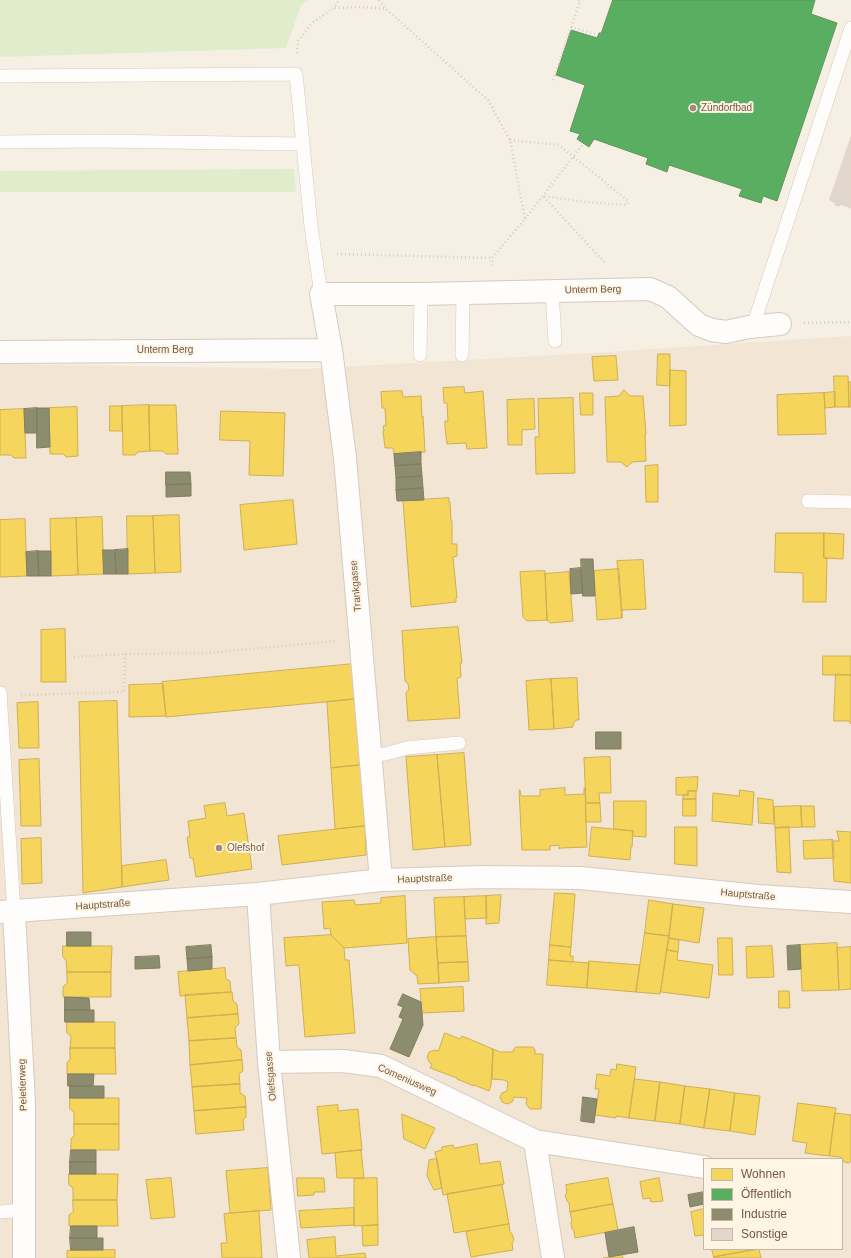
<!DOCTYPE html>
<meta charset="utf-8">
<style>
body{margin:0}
#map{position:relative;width:851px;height:1258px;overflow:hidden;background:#f5efe4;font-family:Arial,sans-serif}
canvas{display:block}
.legend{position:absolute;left:703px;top:1158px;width:140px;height:92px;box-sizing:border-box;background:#fff5e4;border:1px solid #c7b6a4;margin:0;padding:5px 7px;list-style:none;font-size:12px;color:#735744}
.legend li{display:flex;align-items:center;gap:8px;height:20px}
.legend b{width:20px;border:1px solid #c7b6a4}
</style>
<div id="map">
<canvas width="851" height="1258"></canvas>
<ul class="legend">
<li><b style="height:11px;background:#f6d55c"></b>Wohnen</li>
<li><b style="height:11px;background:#5aae61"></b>Öffentlich</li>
<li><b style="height:11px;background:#8c8c6e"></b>Industrie</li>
<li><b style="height:11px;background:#e2d7cc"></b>Sonstige</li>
</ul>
</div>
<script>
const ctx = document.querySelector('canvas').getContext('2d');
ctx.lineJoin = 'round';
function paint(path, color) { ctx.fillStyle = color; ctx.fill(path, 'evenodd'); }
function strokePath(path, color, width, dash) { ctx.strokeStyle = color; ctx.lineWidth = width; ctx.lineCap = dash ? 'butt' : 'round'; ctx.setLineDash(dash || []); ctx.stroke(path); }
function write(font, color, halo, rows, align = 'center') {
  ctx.font = font + ' Arial,sans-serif'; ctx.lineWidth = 4; ctx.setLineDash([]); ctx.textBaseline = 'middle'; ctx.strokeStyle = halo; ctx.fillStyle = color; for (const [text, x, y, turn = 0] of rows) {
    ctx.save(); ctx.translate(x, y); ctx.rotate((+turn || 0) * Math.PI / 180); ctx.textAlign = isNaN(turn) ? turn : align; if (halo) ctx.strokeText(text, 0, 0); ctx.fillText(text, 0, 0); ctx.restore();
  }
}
paint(new Path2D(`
 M851,336V1258H0V364L305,369L592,353ZM704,1159H842V1249H704Z`), '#f2e5d3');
paint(new Path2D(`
 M0,0H309L301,5L286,48L0,57Z
 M294,169L296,192H0V171Z`), '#dfedcd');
const homes = new Path2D(`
 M658,354H670V386L657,385Z
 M616,356L618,380L594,381L592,357Z
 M670,370L686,371V425L670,426Z
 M834,376H848L849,407H835Z
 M849,382H851V407H849Z
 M464,387L465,393L483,391L487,448L467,449L466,443L447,444L445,427V421H448L447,403H444L443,388Z
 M624,390L630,396H643L646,434H645L646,461L632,462L627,467L621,462H607L605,397L619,396Z
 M402,391L403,397L421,396L422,417L423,416L425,452L394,454L393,448H385L383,431H384L383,426L386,425L385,408H382L381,392Z
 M835,392V407L825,408L824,393Z
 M580,393H593V415H581Z
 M824,393L826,434L778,435L777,395Z
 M573,398L575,473L536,474L535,437H539L538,399Z
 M534,399L535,429L522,430V445H508L507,400Z
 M149,405L150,451L138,452L135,455H123L122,406Z
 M149,405H176L178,454H166L163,451H150Z
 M110,406H122V431H110Z
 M77,407L78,456L66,457L63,454H50L49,408Z
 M24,409L26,458H14L11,455H0V410Z
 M221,411L285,413L283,476L249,475L250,441L220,440Z
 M658,465V502H646L645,466Z
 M449,498V502H450L451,521H452V544H457V556L453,557L457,598H456V602L411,607L403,501Z
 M293,500L297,544L244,550L240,505Z
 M179,515L181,572L155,573L153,516Z
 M127,516H153L155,573L128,574Z
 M102,517L104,574L78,575L76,518Z
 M76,518L78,575L51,576L50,519Z
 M25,519L27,576L0,577V520Z
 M776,533H824V558H827L826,602H803V573L775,572Z
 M824,533L844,534L843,559L824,558Z
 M643,560L646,609L622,610V618L617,561Z
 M619,569L622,618L597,620L594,571Z
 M545,571L547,620L527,621L523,617L520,572Z
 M569,572L573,621L550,623L547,620L545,574Z
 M458,627L462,663H460L461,677L457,678L460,718L408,721L406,693L409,689L408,684L405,681L402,631Z
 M65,629L66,682H41V630Z
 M823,656H851V675H823Z
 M354,664L356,699L166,717L162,682Z
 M836,674L851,675V724L849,721H834Z
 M577,678L579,720H576L573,724V727L554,729L551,679Z
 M551,679L554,729L529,730L526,681Z
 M163,684L166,716L129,717V685Z
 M356,699L361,765L331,768L327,702Z
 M117,701L122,887L83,893L79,702Z
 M38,702L39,748H19L17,703Z
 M464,753L471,845L445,847L437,755Z
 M437,755L445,847L413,850L406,757Z
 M610,757L611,793H599L600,803H586L584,758Z
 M39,759L41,826H21L19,760Z
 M361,765L365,826L335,829L331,768Z
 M698,777L697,791H688V795H676V778Z
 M565,788V795L584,794V788H585L587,847L561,848L559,849V845L550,846V850H522L519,790H520L521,796H540V790Z
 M740,790L754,792L752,825L712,821L713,793L739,796Z
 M688,791H696V799H683V795H688Z
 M758,798L773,800L774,824L759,823Z
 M683,799H696V816H683Z
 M614,801H646V837L632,836L633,831L614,829Z
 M225,803L227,816L244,813L252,869L196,877L193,858H190L187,837H190L188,821L206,818L204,806Z
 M586,803H600L601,822H586Z
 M801,806H814L815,827H802Z
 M801,806L802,827L775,828L774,807Z
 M365,826L366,855L282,865L278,836Z
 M592,827L633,831L632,847L631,846L630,860L589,856Z
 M675,827H697V866L675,864Z
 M789,827L791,873L777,872L775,828Z
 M837,831L851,832V883L834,881L832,841H839Z
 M41,838L42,883L22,884L21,839Z
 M833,840L834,858L804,859L803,841Z
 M166,860L169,880L122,887V866Z
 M555,893L575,894L571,947L550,945Z
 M501,895L499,923L486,924V896Z
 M405,896L407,943L344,948L331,935L330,928L324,929L322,902L354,900L355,905L381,903V898Z
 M486,896L487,918L465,919L464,897Z
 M464,897L466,936L436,937L434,898Z
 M649,900L673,904L669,936L645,933Z
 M673,904L704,908L699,943L669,938Z
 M645,933L669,936L660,994L636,992Z
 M331,935L344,948L345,960H349L355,1033L305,1037L299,965L286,966L284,938Z
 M466,936L468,962L438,963L436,937Z
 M436,937L439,983L418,984L417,976L410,970L408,939Z
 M669,938L679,940L678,952L667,950Z
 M718,938H732L733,975H719Z
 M837,943L839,990L802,991L800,945Z
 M550,945L571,947L570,956H573V962L549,960Z
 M63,946H112L111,972H67L66,960L63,957Z
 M772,946L774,977L747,978L746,947Z
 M851,947V989L839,990L837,948Z
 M667,950L678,952L677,960L713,965L709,998L661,992Z
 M549,960L589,963L587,988L547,985Z
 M589,961L640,965L636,992L587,988Z
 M468,962L469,981L439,983L438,963Z
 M225,968L226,979L230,981L231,992L180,996L178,972Z
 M67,972H111V997H63V987L67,983Z
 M463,987L464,1011L422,1013L420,989Z
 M779,991H789L790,1008H779Z
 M231,992H232L233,1001L237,1004L238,1014L187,1018L185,995Z
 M238,1014L239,1024L235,1028L236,1038L189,1041L187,1018Z
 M67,1022H115V1048H70L71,1036L67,1033Z
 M445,1033L460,1039L462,1036L493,1049L491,1085L489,1091L474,1085V1086L457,1079V1078L430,1068L432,1064L430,1063L427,1058L429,1052L435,1050L438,1051Z
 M236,1038L237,1047L241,1050L242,1060L190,1065L189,1041Z
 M516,1047H533L535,1050V1054H543L541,1109H530L526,1104L527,1098L514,1097L512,1102L507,1104L502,1102L500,1097L502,1093L507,1091L508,1082L504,1080L492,1079L493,1049L500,1052H513L514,1049Z
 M70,1048H115L116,1074H67V1063L70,1059Z
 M242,1060L243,1071L239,1074L240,1084L192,1087L190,1065Z
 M617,1064L636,1067L629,1118L616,1116V1118L595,1115L599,1089H595L597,1074L610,1076L611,1069L616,1070Z
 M635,1079L660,1082L655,1121L629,1118Z
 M660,1082L685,1086L680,1124L655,1121Z
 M240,1084V1093L245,1096L246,1107L194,1111L192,1087Z
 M685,1086L710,1089L704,1128L680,1124Z
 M710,1089L735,1093L730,1131L704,1128Z
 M735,1093L760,1096L755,1135L730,1131Z
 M70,1098H119V1124H74V1112L70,1109Z
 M798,1103L836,1108L829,1156L805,1153L807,1143L793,1141Z
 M338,1105V1111L358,1109L362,1150L322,1154L317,1107Z
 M246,1107V1117L243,1120L244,1130L196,1134L194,1111Z
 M835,1113L851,1115V1161L849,1163L844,1162L841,1157L830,1156Z
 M402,1114L435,1128L425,1149L404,1139Z
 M74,1124H119V1150H71V1139L74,1136Z
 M477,1144L480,1164L500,1161L504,1184L443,1195L435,1152L442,1150V1147L453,1145L454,1148Z
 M361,1150L364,1178H337L335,1153Z
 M437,1159L442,1188L434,1190L427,1176L429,1160Z
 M268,1168L271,1210L230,1213L226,1171Z
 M69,1174H118L117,1200H73V1188L69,1185Z
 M171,1178L175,1217L151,1219L146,1180Z
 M297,1178H324L325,1192H314V1195L298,1196Z
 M377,1178L378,1225L354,1226V1179Z
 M608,1178L613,1204L570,1212L569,1203L567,1201L565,1195L567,1193L566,1185Z
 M659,1178L663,1201L651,1202L650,1198L643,1199L640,1182Z
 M502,1185L509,1224L454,1233L447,1194Z
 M73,1200H117L118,1226H69V1215L73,1212Z
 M613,1204L618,1230L575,1238L574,1231L572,1229L571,1223L572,1221L570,1212Z
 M354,1208V1225L301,1228L299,1211Z
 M704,1209V1235L695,1236L691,1212Z
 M259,1211L262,1258H222L221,1243H227L224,1214Z
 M509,1224L510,1232L512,1234L514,1240L512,1243L513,1250L471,1257L466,1232Z
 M378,1225V1245L363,1246L362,1226Z
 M335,1237L336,1256L365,1253L366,1258H309L307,1240Z
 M712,1249H759L714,1257Z
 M759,1249L761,1258H714V1257Z
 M115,1250V1258H67V1251Z
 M622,1254L623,1258H603L609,1257Z`);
paint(homes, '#f6d55c');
strokePath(homes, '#cfaf55', 1);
const public = new Path2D(`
 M613,0H815L811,14L837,23L777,201L763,196L761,203L739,196L742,189L669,165L667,172L646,164L648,158L594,139L589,147L577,139L580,134L570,131L585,85L556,75L571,30L597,38L599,33H601Z`);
paint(public, '#5aae61');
strokePath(public, '#629458', 1);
const industry = new Path2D(`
 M37,408V433H25L24,409Z
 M37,408H49L50,447L37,448Z
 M421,452V464L395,466L394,454Z
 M421,464L422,476L396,478L395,466Z
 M166,472H190L191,484L166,485Z
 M422,476L423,488L396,490V478Z
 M191,484V496L166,497V485Z
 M423,488L424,500L397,501L396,490Z
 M128,549V574H116L115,550Z
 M103,550H115L116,574H104Z
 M38,551L39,576H27L26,552Z
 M38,551H51V576H39Z
 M581,559H593L595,596H583Z
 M581,568L583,593L571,594L570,569Z
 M596,732H621V749H596Z
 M67,932H91V946H67Z
 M211,945L212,957L187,959L186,947Z
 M800,945L801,969L788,970L787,946Z
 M159,956L160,968L135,969V957Z
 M212,957V969L188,971L187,959Z
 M403,994L421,1002L423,1025L409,1057L390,1049L403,1019L399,1017L403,1007L398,1005Z
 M65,997L89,998L90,1010H65Z
 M65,1010H94V1022H65Z
 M68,1074H94L93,1086H68Z
 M70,1086H104V1098H70Z
 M583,1097L597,1099L594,1123L581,1121Z
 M71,1150H96V1162H70Z
 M70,1162H96V1174H70Z
 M704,1192V1204L690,1207L688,1195Z
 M71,1226H97V1238H70Z
 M634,1227L638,1252L609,1257L605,1233Z
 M70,1238H103V1250H71Z`);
paint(industry, '#8c8c6e');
strokePath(industry, '#847c61', 1);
const building = new Path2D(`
 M851,138V208L841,204L839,206L835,205L836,203L830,200Z`);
paint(building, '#e2d7cc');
strokePath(building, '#ded2c6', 1);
const lane = new Path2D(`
 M0,76L296,74L311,226L321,294
 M0,142L99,141L302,144
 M552,291L555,341
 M753,326L851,28
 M420,355L421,294
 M462,355L463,293
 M808,501L851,502
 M0,693L14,912
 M371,755L385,754L407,748L459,743
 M0,1212L24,1210`);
const street = new Path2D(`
 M0,352L331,350
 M381,880L345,458L331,350L321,294H421L650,289L668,297L690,317L699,325L712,330L726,332L749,327L780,324
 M258,894L269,1062L289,1258
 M14,912L24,1104V1258
 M269,1062L343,1061L381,1066L535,1141L704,1167
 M535,1141L553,1258`);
const secondary = new Path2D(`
 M0,912L258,894L381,880L483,877L581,878L758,896L851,902`);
strokePath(lane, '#d4cac0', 14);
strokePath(street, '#d4cac0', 24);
strokePath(secondary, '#d6cbc1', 24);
strokePath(new Path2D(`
 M379,0L386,9L488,100L510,140L525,219L492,258V268
 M335,8L361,7L386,9
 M571,27L598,35
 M297,53L298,41L312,23L334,8L339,0
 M553,80L580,1L578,0
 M510,140L559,145L628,201L627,205L586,202L543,196L606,264
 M525,219L583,144
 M337,254L492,258
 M804,323L851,322
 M74,657L125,654L208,653L336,641
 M21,695L124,692L125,654`), '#d7cec6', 2.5, [1, 3]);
strokePath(lane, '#fefdfb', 13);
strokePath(street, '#fefdfb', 22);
strokePath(secondary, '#fefdfb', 22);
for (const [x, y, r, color] of [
 [693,108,4,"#a08c7c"],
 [219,848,4,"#a08c7c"]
]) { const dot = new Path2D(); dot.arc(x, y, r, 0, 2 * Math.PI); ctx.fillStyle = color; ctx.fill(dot); strokePath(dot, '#fff5e4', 1.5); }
write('10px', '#735744', '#fff5e4', [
 ["Zündorfbad",701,108],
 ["Olefshof",227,848]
], 'left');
write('10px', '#735744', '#fff5e4', [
 ["Unterm Berg",593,290,-1],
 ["Unterm Berg",165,350],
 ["Trankgasse",356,586,-95],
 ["Hauptstraße",425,879,-2],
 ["Hauptstraße",748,895,5],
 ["Hauptstraße",103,905,-4],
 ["Olefsgasse",271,1076,-95],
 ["Comeniusweg",407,1080,24],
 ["Peletierweg",23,1085,-92]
]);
</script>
